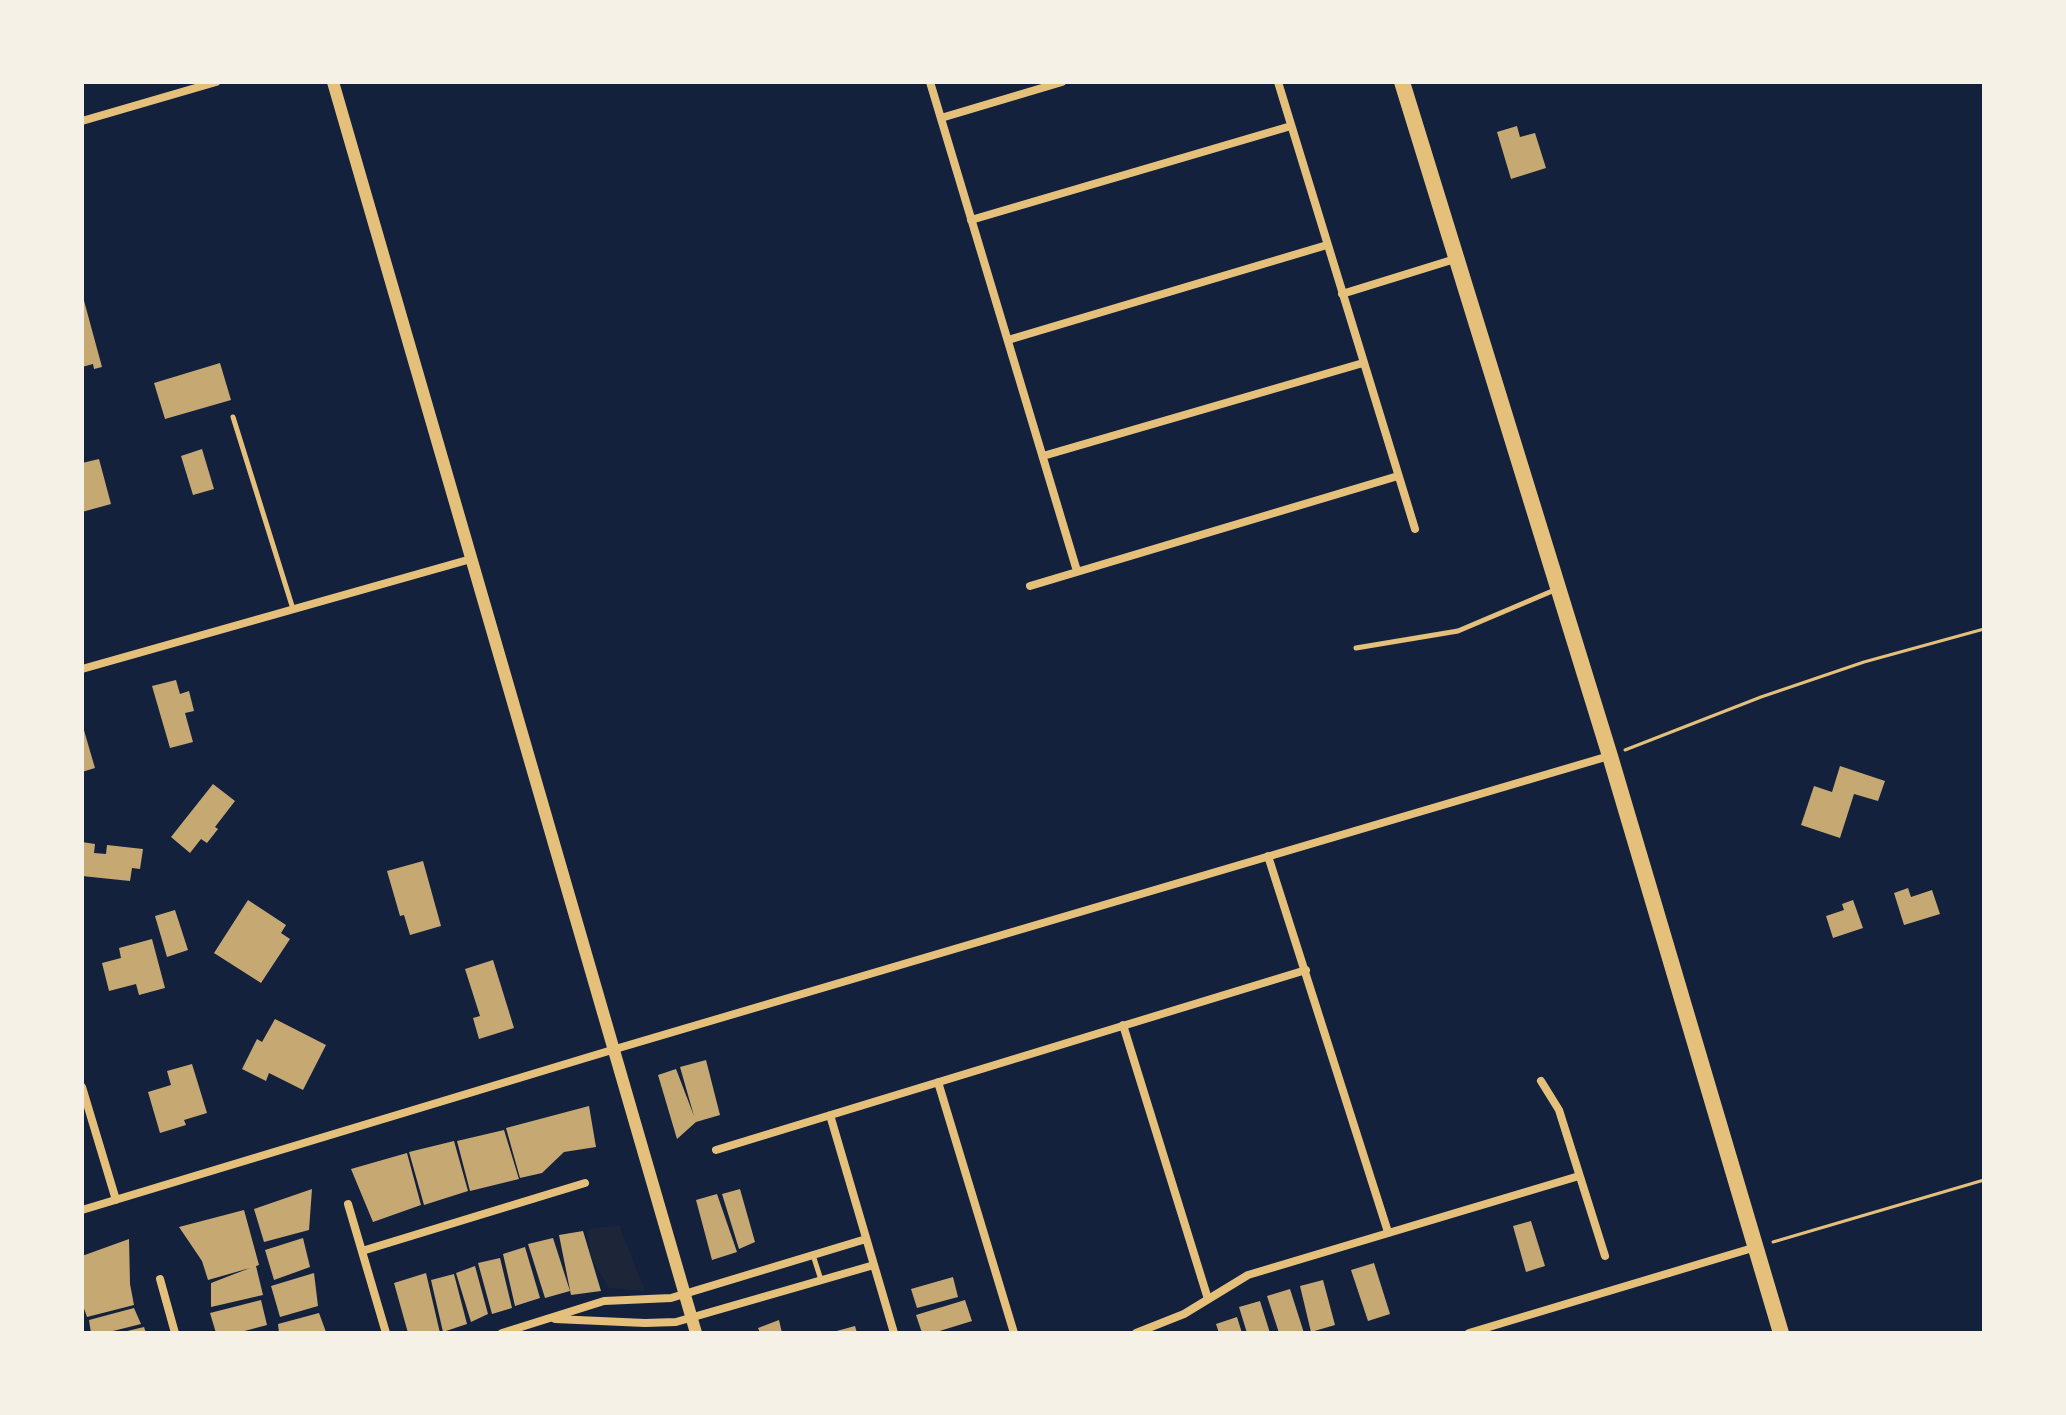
<!DOCTYPE html>
<style>
body{margin:0}
#map{position:relative;width:2066px;height:1415px;overflow:hidden;background:#14213d;font-family:Merriweather,serif}
canvas{display:block}
.frame{position:absolute;inset:0;border:84px solid #f6f1e7;pointer-events:none}
</style>
<div id="map">
<canvas width="2066" height="1415"></canvas>
<div class="frame"></div>
</div>
<script>
const ctx = document.querySelector('canvas').getContext('2d');
ctx.lineJoin = 'round';
function paint(path, color) { ctx.fillStyle = color; ctx.fill(path, 'evenodd'); }
function strokePath(path, color, width, dash) { ctx.strokeStyle = color; ctx.lineWidth = width; ctx.lineCap = dash ? 'butt' : 'round'; ctx.setLineDash(dash || []); ctx.stroke(path); }
paint(new Path2D(`
 M619,1225L645,1291L609,1288L592,1259L587,1229Z`), '#1d2539');
paint(new Path2D(`
 M1517,126L1520,137L1535,133L1546,168L1511,179L1497,132Z
 M83,297L102,367L94,369L93,364L82,367Z
 M220,363L231,400L165,419L154,383Z
 M202,449L214,489L193,495L181,456Z
 M99,459L111,504L82,512V463Z
 M176,680L180,694L189,691L194,711L185,713L193,742L170,748L152,686Z
 M83,727L95,768L82,772V728Z
 M1840,766L1885,781L1878,801L1854,794L1840,838L1801,825L1814,786L1832,792Z
 M213,784L235,801L215,827L218,829L207,843L201,839L190,853L171,837Z
 M82,842L95,844L94,853L106,854L107,845L143,849L140,869L132,868L130,881L82,876Z
 M423,861L441,926L410,935L404,915L400,916L387,871Z
 M1908,888L1911,897L1932,890L1940,914L1904,925L1894,893Z
 M248,900L286,925L281,933L290,939L261,983L214,953Z
 M1853,900L1863,928L1833,938L1826,916L1844,910L1842,904Z
 M175,910L188,950L167,957L155,916Z
 M152,939L165,988L139,995L136,984L109,991L102,963L121,958L119,948Z
 M493,960L514,1028L479,1039L473,1018L480,1016L465,969Z
 M275,1019L326,1045L303,1090L269,1073L266,1081L242,1069L257,1039L262,1042Z
 M706,1060L720,1115L696,1122L677,1139L658,1075L676,1069L694,1116L680,1067Z
 M192,1064L207,1113L184,1120L186,1125L160,1133L148,1092L171,1085L167,1071Z
 M589,1106L596,1147L564,1152L542,1173L520,1178L506,1128Z
 M504,1130L519,1179L470,1191L457,1141Z
 M454,1141L468,1191L424,1205L409,1152Z
 M407,1153L421,1205L373,1222L351,1169Z
 M312,1189L309,1230L264,1242L254,1209Z
 M740,1189L755,1242L739,1249L722,1194Z
 M717,1194L737,1252L712,1260L696,1200Z
 M244,1210L259,1265L256,1266L263,1295L211,1307V1283L250,1268L208,1280L202,1261L179,1227Z
 M1531,1221L1545,1266L1526,1272L1513,1226Z
 M583,1231L601,1291L571,1295L559,1235Z
 M303,1238L310,1267L274,1280L265,1250Z
 M553,1238L570,1291L545,1298L528,1244Z
 M129,1239L130,1284L134,1305L87,1317L82,1303V1256Z
 M525,1247L540,1298L515,1306L503,1254Z
 M500,1258L512,1308L492,1314L478,1263Z
 M1374,1263L1390,1314L1368,1321L1351,1270Z
 M475,1266L488,1314L471,1322L456,1273Z
 M314,1273L318,1306L280,1317L271,1286Z
 M426,1273L440,1333H408L394,1283Z
 M454,1274L467,1324L443,1332L431,1280Z
 M953,1277L958,1297L917,1308L911,1289Z
 M1323,1280L1335,1325L1311,1332L1300,1286Z
 M1290,1289L1304,1333H1279L1267,1296Z
 M261,1300L267,1325L237,1333H216L210,1313Z
 M965,1300L972,1321L933,1333H922L916,1315Z
 M1260,1301L1270,1333H1247L1239,1307Z
 M134,1308L141,1324L105,1333H91L89,1320Z
 M319,1313L326,1332L279,1333L278,1324Z
 M1237,1317L1242,1333H1219L1216,1324Z
 M779,1320L782,1333H760L758,1328Z
 M855,1326L857,1333H833V1332Z
 M144,1327L146,1333H123V1332Z`), '#c6a872');
strokePath(new Path2D(`
 M1625,750L1761,697L1864,662L1984,629
 M1773,1242L1984,1180`), '#e5c07b', 3);
strokePath(new Path2D(`
 M233,417L293,609
 M1356,648L1458,631L1557,589
 M813,1255L821,1280`), '#e5c07b', 5);
strokePath(new Path2D(`
 M930,82L1077,571
 M1278,82L1415,529
 M941,118L1062,82
 M82,121L216,82
 M971,220L1291,126
 M1342,294L1455,259
 M1008,340L1327,245
 M1043,456L1363,363
 M1030,586L1398,476
 M82,669L471,559
 M1268,856L1388,1232
 M1123,1025L1208,1299
 M1541,1081L1559,1110L1605,1256
 M938,1082L1014,1333
 M82,1087L116,1200
 M830,1115L894,1333
 M716,1150L1306,970
 M348,1204L386,1333
 M82,1210L612,1050L1609,756
 M362,1251L585,1183
 M160,1279L175,1333
 M555,1319L645,1323L676,1322L874,1265
 M502,1333L604,1301L671,1298L866,1239
 M1136,1333L1184,1314L1248,1275L1579,1176
 M1469,1333L1756,1247`), '#e5c07b', 8);
strokePath(new Path2D(`
 M333,82L696,1333`), '#e5c07b', 12);
strokePath(new Path2D(`
 M1402,82L1610,756L1781,1333`), '#e5c07b', 16);
</script>
